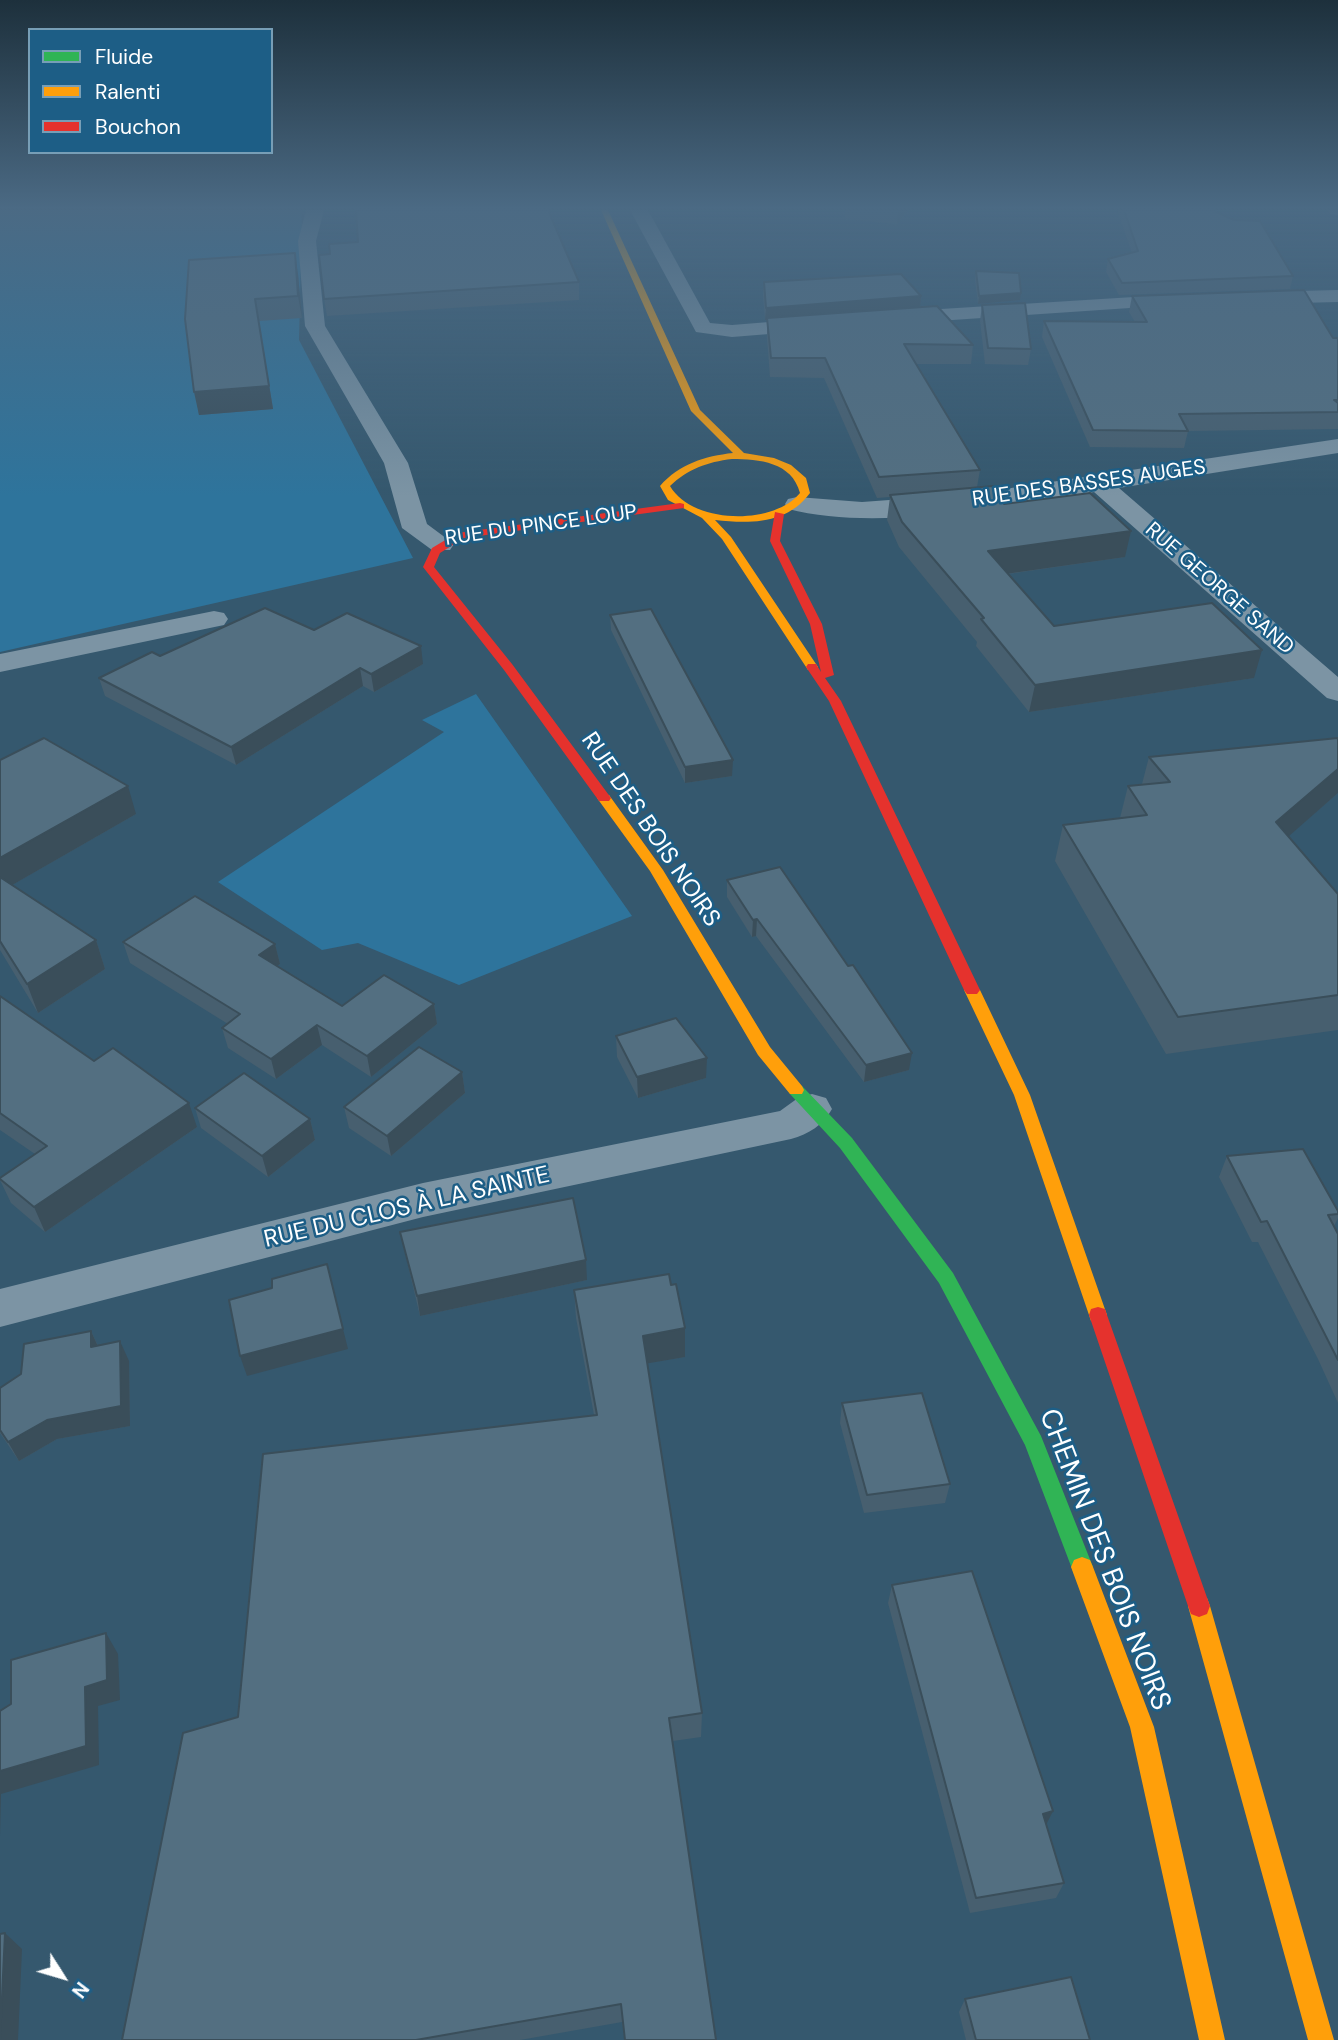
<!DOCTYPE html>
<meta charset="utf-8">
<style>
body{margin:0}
#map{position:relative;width:1338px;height:2040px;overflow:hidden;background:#35586e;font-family:"DM Sans",sans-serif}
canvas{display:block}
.legend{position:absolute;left:28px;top:28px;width:245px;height:126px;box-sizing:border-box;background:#1d5e86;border:2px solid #779eb6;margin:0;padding:9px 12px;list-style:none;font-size:21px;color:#fff}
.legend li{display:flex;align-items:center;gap:14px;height:35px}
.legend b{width:35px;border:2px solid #779eb6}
.north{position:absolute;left:28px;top:1942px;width:70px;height:70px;-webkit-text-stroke:5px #1d5e86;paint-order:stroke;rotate:127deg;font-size:19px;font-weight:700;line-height:28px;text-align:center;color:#fff}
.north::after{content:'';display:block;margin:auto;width:24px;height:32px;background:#fff;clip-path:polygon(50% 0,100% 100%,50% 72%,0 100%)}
</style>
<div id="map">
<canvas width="1338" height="2040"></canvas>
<ul class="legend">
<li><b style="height:9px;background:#30b455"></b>Fluide</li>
<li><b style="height:9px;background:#ff9f0a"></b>Ralenti</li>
<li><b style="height:9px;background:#e5322d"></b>Bouchon</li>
</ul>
<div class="north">N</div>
</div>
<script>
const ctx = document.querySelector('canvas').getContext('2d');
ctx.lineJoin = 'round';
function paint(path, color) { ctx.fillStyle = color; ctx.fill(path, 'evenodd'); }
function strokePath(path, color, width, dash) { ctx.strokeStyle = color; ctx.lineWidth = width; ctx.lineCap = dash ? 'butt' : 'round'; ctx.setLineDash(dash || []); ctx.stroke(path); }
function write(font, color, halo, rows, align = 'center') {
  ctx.font = font + ' "DM Sans",sans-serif'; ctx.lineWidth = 5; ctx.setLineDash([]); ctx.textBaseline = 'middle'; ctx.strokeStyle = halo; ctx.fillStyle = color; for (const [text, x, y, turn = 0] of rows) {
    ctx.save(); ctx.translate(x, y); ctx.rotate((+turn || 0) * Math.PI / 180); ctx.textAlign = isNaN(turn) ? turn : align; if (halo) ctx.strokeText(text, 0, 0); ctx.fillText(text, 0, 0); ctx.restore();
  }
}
paint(new Path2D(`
 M0,210H302L299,340L413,558L0,652Z
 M476,694L632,916L459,985L358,943L322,950L218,882L444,732L422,720Z`), '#2e749c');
paint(new Path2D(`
 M306,210H324L316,241L325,326L408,463L427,524L454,544L450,550H432L402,528L384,463L305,326L298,241Z
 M630,210H648L710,323L732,325L819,318L829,324L819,330L732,337L696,332Z
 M1328,210H1338V215L1330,214Z
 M1338,290V302L1256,304L1246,298L1256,292Z
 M1182,294L1189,296L1192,300L1189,304L893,324L883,318L893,312Z
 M1338,439V453L1119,488L1338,677V701L1327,698L1094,492C1003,506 878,532 788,509L785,504L788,499L797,497L862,502L971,494Z
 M214,611L224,613L228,619L224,625L0,672V654Z
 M812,1094L826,1098L832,1109C823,1125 809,1134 791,1139L423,1217L0,1327V1289L423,1183L780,1111L798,1098Z`), '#7c94a4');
paint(new Path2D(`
 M796,1084L802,1086L852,1138L953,1273L1041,1436L1093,1567L1090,1574L1082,1577L1074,1574L1025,1445L939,1283L840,1148L790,1094L788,1090L790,1086Z`), '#30b455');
paint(new Path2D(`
 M601,210H608L700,410L744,453L774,458L791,465L806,478L810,493C787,524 751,524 715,520L731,537L818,667L816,670H808L722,539L702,518L668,500L660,486C679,464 705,456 733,453L691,411ZM732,459C759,459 792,462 800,493C773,526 692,524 670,486C688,469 707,462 732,459Z
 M604,794L609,795L663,870L770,1047L802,1086L804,1090L802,1094H790L758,1055L650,871L597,798Z
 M972,985L980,990L1030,1095L1107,1315L1105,1321L1098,1323L1091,1321L1089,1315L1014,1095L964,990Z
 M1082,1557L1090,1560L1093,1567L1154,1727L1225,2040H1199L1130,1727L1071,1567L1074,1560Z
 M1199,1595L1207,1598L1210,1606L1334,2040H1308L1188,1606L1191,1598Z`), '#ff9f0a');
paint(new Path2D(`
 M680,503L684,504V508L464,538L440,553L434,567L512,664L611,798L609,801H599L504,670L423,567L432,548L457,533Z
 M775,512L784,514L780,541L822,624L834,675L825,678L841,701L980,990L977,994H967L964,990L829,701L806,667L808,664H816L821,672L810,624L770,541Z
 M1098,1307L1105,1309L1107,1315L1210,1606L1207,1614L1199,1617L1191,1614L1188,1606L1089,1315L1091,1309Z`), '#e5322d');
paint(new Path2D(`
 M845,210H908L897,224L845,219Z
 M1117,210H1212L1293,276L1290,289L1119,295L1106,272L1108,259L1132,253Z
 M358,242L579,282V300L327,316L324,299L330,254Z
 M976,271L1020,300L978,304L975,279Z
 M298,274L302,318L259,321L273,409L199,415L185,319Z
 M764,282L921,296L920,307L973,345L971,364H915L980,470L977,487L1004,504L1125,557L1008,574L1054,626L1254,678L1029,712L976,646L977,642L899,547L887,520L890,497L877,498L824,378L770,377L767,337V320H765L763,294Z
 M1132,296L1333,338H1338V429L1188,431L1184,448L1090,447L1042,337L1044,321L1135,322L1129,312Z
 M982,305L1031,349L1028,365L985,364L980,321Z
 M610,615L732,776L685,783L611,630Z
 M314,630L423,664L374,692L363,686L236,765L105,696L99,678L160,656Z
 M1338,738V793L1288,836L1338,894V1030L1166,1054L1055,861L1063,825L1120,818L1128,786L1142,784L1149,757Z
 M0,760L136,814L12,885L96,940L105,969L38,1013L0,950Z
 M727,880L848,966L909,1070L864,1082L756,936L752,937L727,897Z
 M123,942L275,944L280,964L277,966L342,1006L434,1004L437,1024L371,1077L322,1045L276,1079L228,1048L222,1028L228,1024L130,963Z
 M0,996L94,1061L197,1127L45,1232L11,1203L0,1180V1178L35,1154L0,1130Z
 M616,1036L706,1078L638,1098L617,1057Z
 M462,1072L465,1093L391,1156L349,1128L344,1107Z
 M195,1108L310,1119L315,1140L268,1177L201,1128Z
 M1227,1156L1338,1211V1218L1334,1226L1338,1234V1403L1318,1359L1258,1242H1252L1219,1177Z
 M400,1232L587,1280L420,1316Z
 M574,1290L685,1357L647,1363L702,1713L701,1737L673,1741L716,2040H625L622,2022L520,2040H122L238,1717L594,1415L576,1318Z
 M91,1331L98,1346L129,1361L130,1426L57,1439L19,1461L0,1433V1388Z
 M842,1403L950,1484L945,1503L864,1513L840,1423Z
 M892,1585L1046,1824L1064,1883L1056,1898L970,1913L888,1603Z
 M965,1999L1090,2040H966L959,2012Z`), '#475f6f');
paint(new Path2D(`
 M900,210H908L897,224L898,212Z
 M295,253L298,274L302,318L298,296Z
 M1021,293L1020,300L978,304L979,296Z
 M921,296L920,308L765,320L766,308Z
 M255,299L273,409L199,415L194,392Z
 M1131,531L1125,557L984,577L988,551Z
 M421,646L423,664L374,692L371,674Z
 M1262,650L1254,678L1029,712L1035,685Z
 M360,668L363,686L236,765L231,747Z
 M733,760L732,776L685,783V767Z
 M1338,769V793L1264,858L1276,822Z
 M128,786L136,814L0,892V858Z
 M757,919L756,936L752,937L753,920Z
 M96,940L105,969L38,1013L27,984Z
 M275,944L280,964L264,975L259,955Z
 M434,1004L437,1024L371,1077L367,1056Z
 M317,1025L322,1045L276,1079L271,1059Z
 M912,1053L909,1070L864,1082L866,1065Z
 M707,1058L706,1078L638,1098L637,1077Z
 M462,1072L465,1093L391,1156L387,1136Z
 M189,1103L197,1127L45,1232L34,1207Z
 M310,1119L315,1140L268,1177L262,1156Z
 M586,1260L587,1280L420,1316L417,1296Z
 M327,1264L348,1349L247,1376L240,1356Z
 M685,1328V1357L644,1364L643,1336Z
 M91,1331L100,1351L91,1347Z
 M120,1341L129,1361L130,1426L57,1439L19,1461L8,1442Z
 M106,1633L118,1654L120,1700L98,1706L99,1765L1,1794L0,1836V1771L85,1687Z
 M1053,1811L1045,1827L1043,1814Z
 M5,1933L22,1949L18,2040H0Z`), '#3a4e5a');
const building = new Path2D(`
 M356,210H548L579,282L324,299L319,255L330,254L329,244L358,242Z
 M1124,210H1212L1234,220L1260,221L1293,276L1122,283L1108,259L1138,251Z
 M295,253L298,296L255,299L269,386L194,392L185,319L189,260Z
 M976,271L1019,273L1021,293L979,296Z
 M901,274L921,296L766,308L764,282Z
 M1304,290L1333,338H1338V400H1334L1338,403V412L1179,414L1188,431L1093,430L1044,321L1147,322L1132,296Z
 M1025,303L1031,349L988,348L982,305Z
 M937,306L973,345L904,344L980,470L879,477L825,358H771L767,318Z
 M993,486L1004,504L1090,493L1131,531L988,551L1054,626L1212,603L1262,650L1035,685L981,619L984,618L902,522L890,495Z
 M265,608L314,630L347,613L421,646L371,674L360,668L231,747L99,678L152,652L160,656Z
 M651,609L733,760L685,767L610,615Z
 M44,738L128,786L0,858V760Z
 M1338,738V769L1276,822L1338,894V995L1178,1017L1063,825L1147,815L1128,786L1170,782L1149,757Z
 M780,867L848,966L853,965L912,1053L866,1065L757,919L753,920L727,880Z
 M0,877L96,940L27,984L0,941Z
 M195,896L275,944L259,955L342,1006L384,975L434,1004L367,1056L317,1025L271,1059L222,1028L240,1014L123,942Z
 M0,996L94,1061L113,1048L189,1103L34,1207L0,1179V1178L47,1146L0,1113Z
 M676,1018L707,1058L637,1077L616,1036Z
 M419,1047L462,1072L387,1136L344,1107Z
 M244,1073L310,1119L262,1156L195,1108Z
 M1303,1149L1338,1211V1214L1328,1215L1338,1234V1360L1267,1221L1261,1222L1227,1156Z
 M573,1198L586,1260L417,1296L400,1232Z
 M327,1264L343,1329L240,1356L229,1300L272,1288V1279Z
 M669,1274L671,1285L676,1284L685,1328L643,1336L702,1713L669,1718L716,2040H625L621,2004L416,2040H122L183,1733L238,1717L263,1454L597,1415L574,1290Z
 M91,1331V1347L120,1341L121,1406L47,1420L8,1442L0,1430V1388L21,1374L24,1344Z
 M922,1393L950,1484L867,1495L842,1403Z
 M972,1571L1053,1811L1043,1814L1064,1883L976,1898L892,1585Z
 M106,1633L107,1680L85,1687L86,1746L0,1771V1711L11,1704V1660Z
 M5,1933L0,2040V1934Z
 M1071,1977L1090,2040H976L965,1999Z`);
paint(building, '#536f81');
strokePath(building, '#3a4e5a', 2);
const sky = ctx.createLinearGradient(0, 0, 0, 496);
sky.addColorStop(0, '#1d303c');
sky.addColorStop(0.42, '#4b6a84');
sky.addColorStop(1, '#4b6a8400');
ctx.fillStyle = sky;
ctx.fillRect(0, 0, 1338, 496);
write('21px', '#fff', '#1d5e86', [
 ["RUE DES BASSES AUGES",1089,484,-8],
 ["RUE DU PINCE LOUP",541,526,-8],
 ["RUE GEORGE SAND",1219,589,41]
]);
write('24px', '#fff', '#1d5e86', [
 ["RUE DES BOIS NOIRS",650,830,56],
 ["RUE DU CLOS À LA SAINTE",407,1208,-13]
]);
write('28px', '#fff', '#1d5e86', [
 ["CHEMIN DES BOIS NOIRS",1104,1560,69]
]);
</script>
